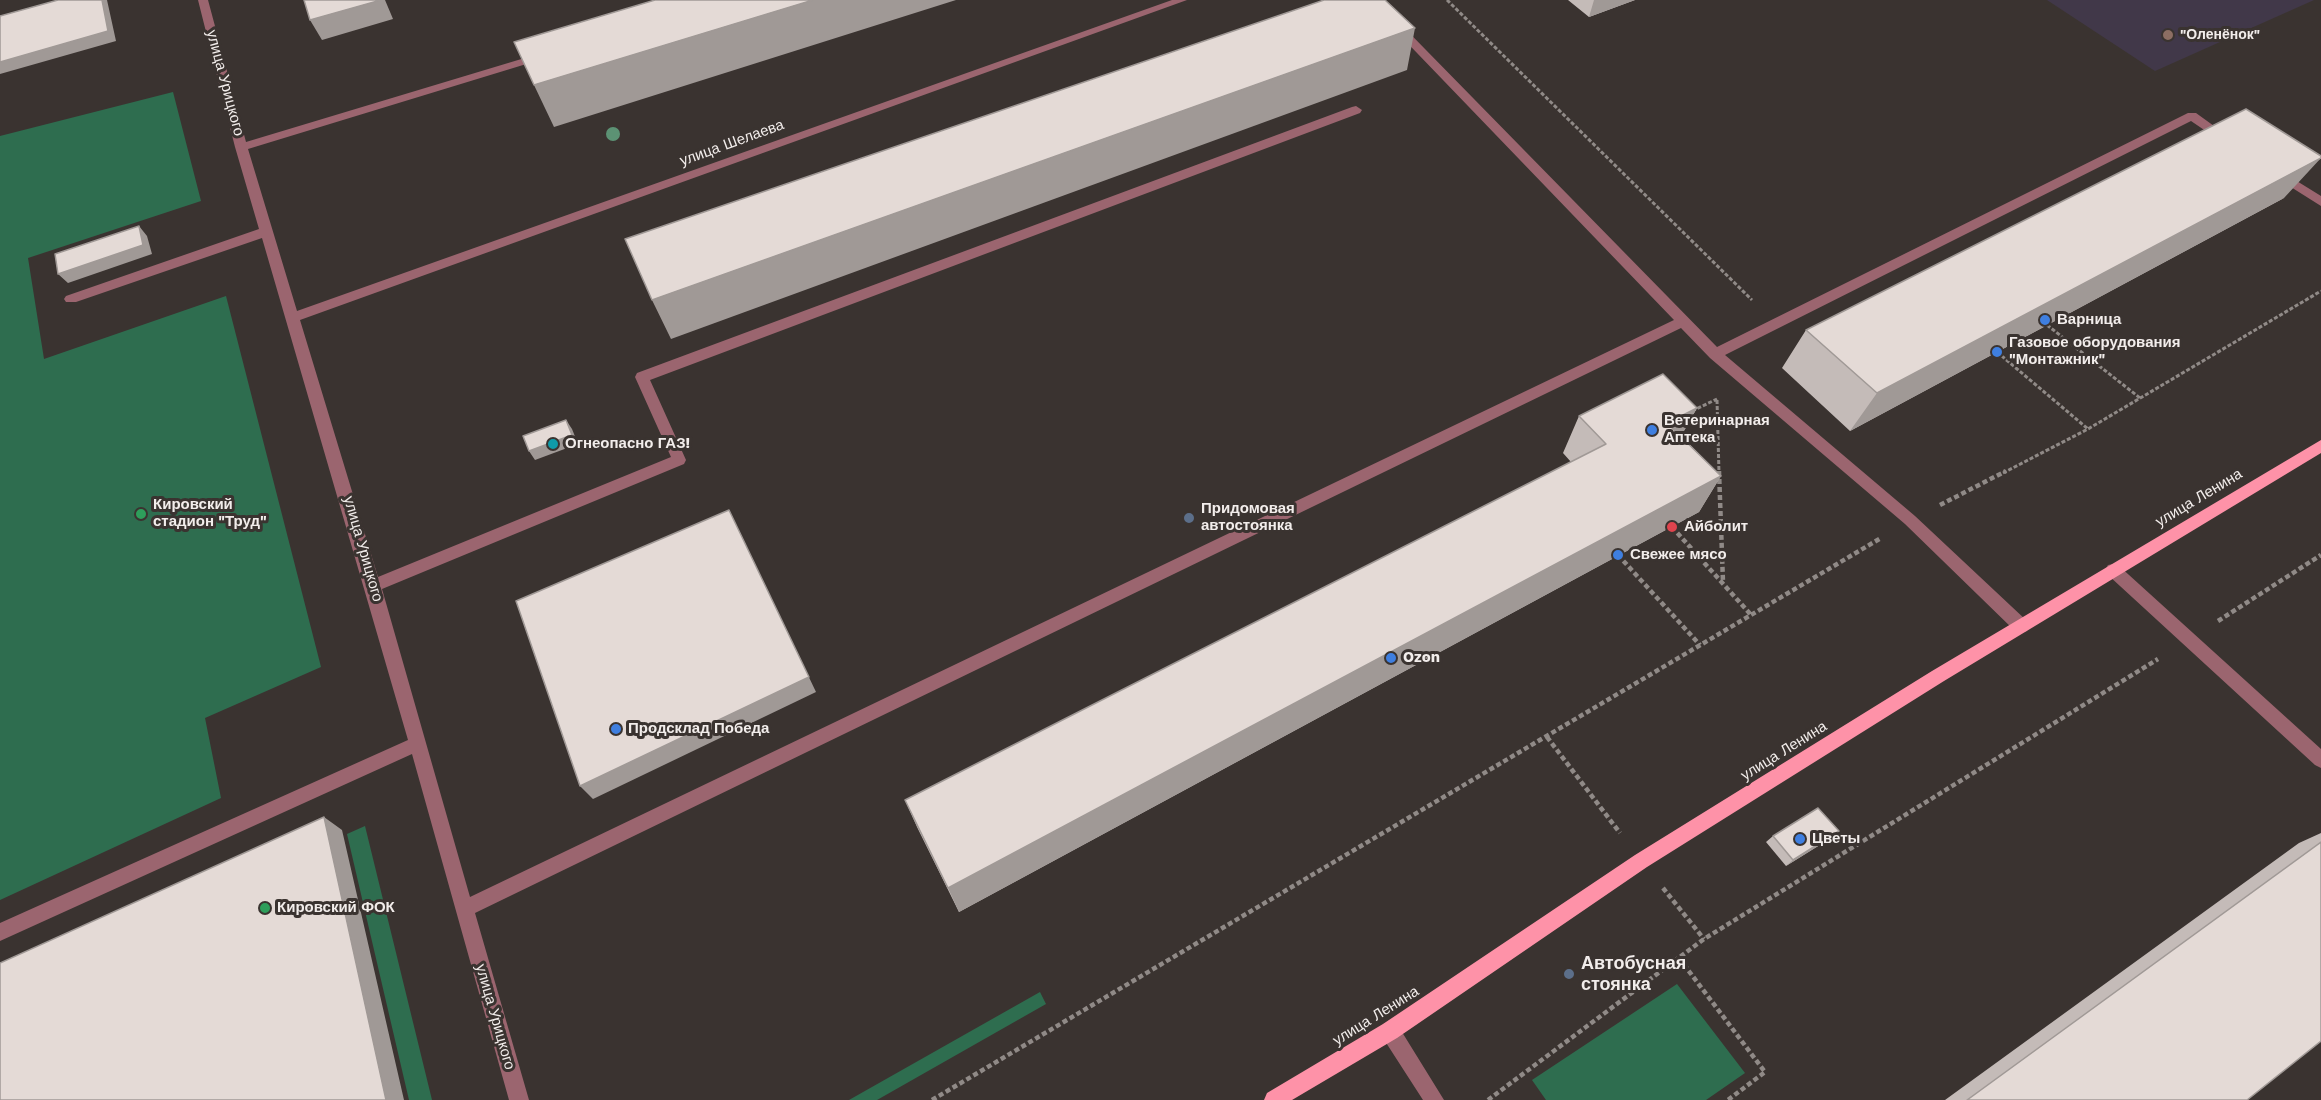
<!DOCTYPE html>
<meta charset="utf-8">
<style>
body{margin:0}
canvas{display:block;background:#3a3330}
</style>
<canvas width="2321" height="1100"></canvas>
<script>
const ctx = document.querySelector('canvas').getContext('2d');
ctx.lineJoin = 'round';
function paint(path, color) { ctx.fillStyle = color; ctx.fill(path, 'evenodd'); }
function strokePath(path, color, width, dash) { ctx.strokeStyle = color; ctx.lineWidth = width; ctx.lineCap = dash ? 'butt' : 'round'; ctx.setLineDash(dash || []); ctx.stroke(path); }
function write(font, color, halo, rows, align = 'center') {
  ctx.font = font + ' "Work Sans",sans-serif'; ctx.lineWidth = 6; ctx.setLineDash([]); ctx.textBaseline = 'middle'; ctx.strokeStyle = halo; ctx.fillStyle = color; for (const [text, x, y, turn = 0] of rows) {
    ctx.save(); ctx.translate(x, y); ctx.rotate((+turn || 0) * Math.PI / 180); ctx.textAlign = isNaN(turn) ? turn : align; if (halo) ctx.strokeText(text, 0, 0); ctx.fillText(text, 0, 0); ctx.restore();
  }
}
paint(new Path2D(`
 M2047,0H2314L2155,71Z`), '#413849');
paint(new Path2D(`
 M173,92L201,201L28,258L44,359L226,296L321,667L205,718L221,798L0,900V136Z
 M365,826L432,1100H409L347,834Z
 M1677,984L1745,1073L1706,1100H1546L1532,1080Z
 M1040,992L1046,1004L877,1100H849Z`), '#2e6d4f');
strokePath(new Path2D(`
 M1447,0L1752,300
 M2047,325L2140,398
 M1997,352L2088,429
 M1717,400L1719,473
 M1692,411L1717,399
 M2003,473L2088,429L2321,291`), '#908a87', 3, [4, 2]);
strokePath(new Path2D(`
 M1719,471L1723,582
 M1940,505L2006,471
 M1672,527L1752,616
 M1618,555L1700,645
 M2218,621L2321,555
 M1547,737L1620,833
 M1663,888L1704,939
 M1679,958L1765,1072L1728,1100
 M932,1100L1881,538
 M1488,1100L1704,939L2158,659`), '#908a87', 4.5, [5, 3]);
paint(new Path2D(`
 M198,0H208L246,142L538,54L542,52L548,56L546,58L248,149L297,311L1172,0H1187L300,320L378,577L671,457L635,377L637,373L1352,107L1356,106L1362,110L1360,113L650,380L686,460L684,464L382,589L470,897L1674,320L1366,0H1377L1717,347L2188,113H2196L2232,139L2226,143L2222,142L2191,121L1725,355L1915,516L2027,621L2029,626L2027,631L2021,633L2015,631L1905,524L1710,358L1681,328L475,913L529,1100H509L412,754L0,941V923L408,740L262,238L76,302H66L64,299L66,296L259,229L235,147Z
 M2279,170L2321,196V206L2275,177L2273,174Z
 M2113,564L2118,565L2321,749V768L2315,765L2108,575L2105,570L2108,565Z
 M1390,1022L1397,1024L1444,1100H1423L1383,1038L1381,1031L1383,1024Z`), '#9b656f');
paint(new Path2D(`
 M2321,440V453L1944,681L1647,867L1397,1038L1292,1100H1264L1267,1093L1383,1024L1635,855L1932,671Z`), '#fe92a8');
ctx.fillStyle = '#5c9274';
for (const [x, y] of [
 [613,134]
]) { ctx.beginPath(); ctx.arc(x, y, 7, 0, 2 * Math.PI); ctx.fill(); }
paint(new Path2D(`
 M1568,0H1635L1589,17Z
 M2284,198L1850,431L1782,368L1806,330Z
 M1697,408L1681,436L1721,476L1699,512L959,912L917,827L905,800L1571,462L1563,453L1579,416Z
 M1839,831L1831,838L1786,866L1766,842L1773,836Z
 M2321,833V1041L2247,1100H1945L2299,843Z`), '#c4bbb8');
paint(new Path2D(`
 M102,0H107L116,41L0,74V62Z
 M381,0H385L393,19L322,40L310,20Z
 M813,0H956L554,127L534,85Z
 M1594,0H1635L1589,17Z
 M1415,28L1407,70L671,339L652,300Z
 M2321,158L2284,198L1850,431L1877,393Z
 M139,226L147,236L152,254L68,283L58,274Z
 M1697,408L1676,445L1667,423Z
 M566,420L572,429L578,444L535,460L529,451Z
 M1721,476L1699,512L959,912L948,888Z
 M729,510L816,692L593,799L580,786Z
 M324,817L342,830L404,1100H386Z
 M1839,831L1831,838L1786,866L1793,860Z`), '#a09996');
const building = new Path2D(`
 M58,0H102L108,31L0,62V16Z
 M304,0H381L310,20Z
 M655,0H813L534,85L514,42Z
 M1324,0H1385L1415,28L652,300L625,239Z
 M2246,109L2321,156V158L1877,393L1806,330Z
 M139,226L143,245L58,274L55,254Z
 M1663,374L1697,408L1667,423L1721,476L948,888L905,800L1606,444L1579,416Z
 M566,420L572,435L529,451L523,436Z
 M729,510L809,677L580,786L516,601Z
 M1818,808L1839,831L1793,860L1773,836Z
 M324,817L386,1100H0V963Z
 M2321,842V1041L2247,1100H1967Z`);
paint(building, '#e4dad6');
strokePath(building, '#a09996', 1.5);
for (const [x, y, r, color] of [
 [2168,35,6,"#8d6e63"],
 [2045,320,6,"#3f7fe0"],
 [1997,352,6,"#3f7fe0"],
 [1652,430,6,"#3f7fe0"],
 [553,444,6,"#0f9aa8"],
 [141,514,6,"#2e9e5b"],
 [1189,518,6,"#5c6f8a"],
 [1672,527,6,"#e0444e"],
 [1618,555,6,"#3f7fe0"],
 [1391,658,6,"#3f7fe0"],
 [616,729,6,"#3f7fe0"],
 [1800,839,6,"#3f7fe0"],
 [265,908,6,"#2e9e5b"],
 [1569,974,6,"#5c6f8a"]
]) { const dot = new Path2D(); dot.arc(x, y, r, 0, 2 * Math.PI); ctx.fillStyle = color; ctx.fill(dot); strokePath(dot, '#3a3330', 2); }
write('bold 14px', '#f2edeb', '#3a3330', [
 ["\"Оленёнок\"",2180,35]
], 'left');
write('15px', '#f2edeb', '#3a3330', [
 ["улица Урицкого",225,83,75],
 ["улица Шелаева",732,143,-20],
 ["улица Ленина",2199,498,-31],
 ["улица Урицкого",363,549,74],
 ["улица Ленина",1784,751,-32],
 ["улица Ленина",1376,1016,-32],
 ["улица Урицкого",495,1017,74]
]);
write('bold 15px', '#f2edeb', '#3a3330', [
 ["Варница",2057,320],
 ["Газовое оборудования",2009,343],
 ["\"Монтажник\"",2009,360],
 ["Ветеринарная",1664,421],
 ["Аптека",1664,438],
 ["Огнеопасно ГАЗ!",565,444],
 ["Кировский",153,505],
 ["стадион \"Труд\"",153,522],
 ["Придомовая",1201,509],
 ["автостоянка",1201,526],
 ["Айболит",1684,527],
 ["Свежее мясо",1630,555],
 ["Ozon",1403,658],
 ["Продсклад Победа",628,729],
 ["Цветы",1812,839],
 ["Кировский ФОК",277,908]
], 'left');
write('bold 18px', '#f2edeb', '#3a3330', [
 ["Автобусная",1581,964],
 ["стоянка",1581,985]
], 'left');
</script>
